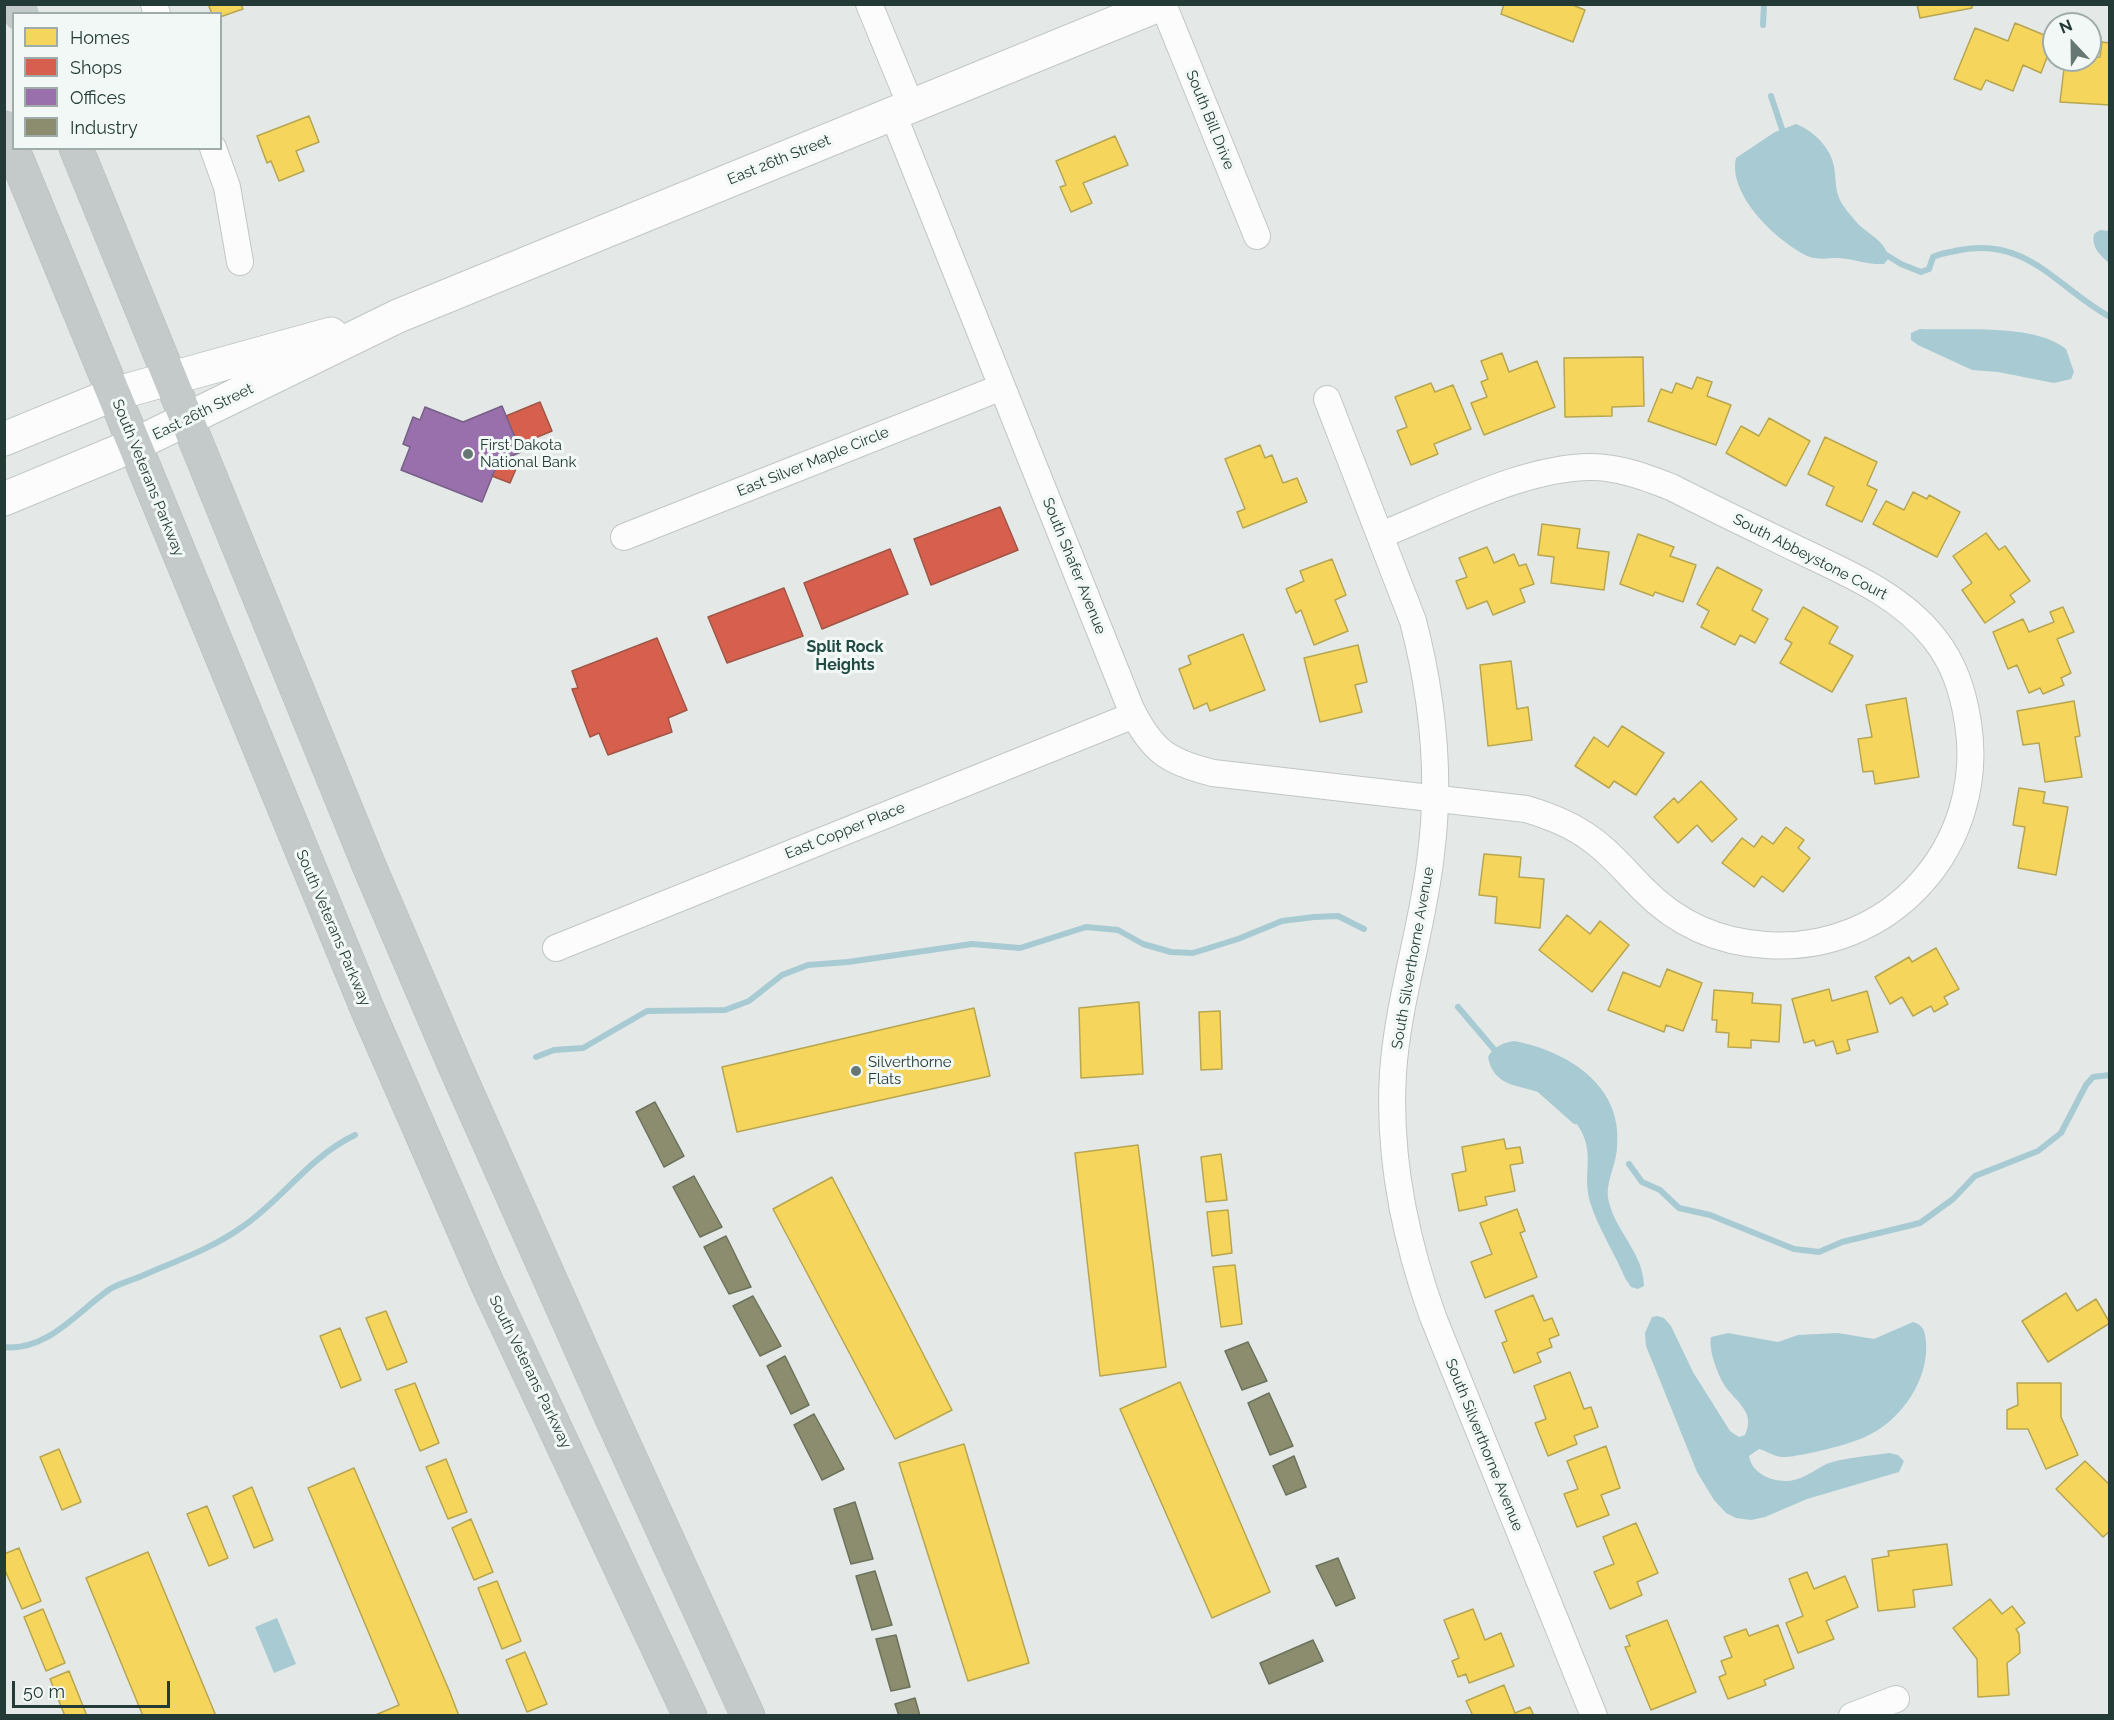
<!DOCTYPE html>
<style>
body{margin:0}
#map{position:relative;width:2114px;height:1720px;overflow:hidden;background:#e4e9e7;font-family:Raleway,sans-serif}
canvas{display:block}
.frame{position:absolute;inset:0;border:6px solid #233a36;pointer-events:none}
.legend{position:absolute;left:12px;top:12px;width:210px;height:138px;box-sizing:border-box;background:#f2f8f5;border:2px solid #9faca9;margin:0;padding:8px 10px;list-style:none;font-size:18px;color:#233a36}
.legend li{display:flex;align-items:center;gap:12px;height:30px}
.legend b{width:30px;border:2px solid #9faca9}
.north{position:absolute;left:2042px;top:12px;width:60px;height:60px;box-sizing:border-box;background:#f2f8f5;border:2px solid #9faca9;border-radius:50%;rotate:338deg;font-size:16px;font-weight:700;line-height:24px;text-align:center;color:#233a36}
.north::after{content:'';display:block;margin:auto;width:21px;height:27px;background:#677774;clip-path:polygon(50% 0,100% 100%,50% 72%,0 100%)}
.scale{position:absolute;left:12px;top:1681px;width:158px;height:27px;box-sizing:border-box;border:3px solid #233a36;border-top:0;padding-left:8px;font-size:18px;line-height:21px;white-space:nowrap;color:#233a36;-webkit-text-stroke:4px #f2f8f5;paint-order:stroke}
</style>
<div id="map">
<canvas width="2114" height="1720"></canvas>
<div class="frame"></div>
<ul class="legend">
<li><b style="height:16px;background:#f6d55c"></b>Homes</li>
<li><b style="height:16px;background:#d6604d"></b>Shops</li>
<li><b style="height:16px;background:#9970ab"></b>Offices</li>
<li><b style="height:16px;background:#8c8c6e"></b>Industry</li>
</ul>
<div class="north">N</div>
<div class="scale">50 m</div>
</div>
<script>
const ctx = document.querySelector('canvas').getContext('2d');
ctx.lineJoin = 'round';
function paint(path, color) { ctx.fillStyle = color; ctx.fill(path, 'evenodd'); }
function strokePath(path, color, width, dash) { ctx.strokeStyle = color; ctx.lineWidth = width; ctx.lineCap = dash ? 'butt' : 'round'; ctx.setLineDash(dash || []); ctx.stroke(path); }
function write(font, color, halo, rows, align = 'center') {
  ctx.font = font + ' Raleway,sans-serif'; ctx.lineWidth = 6; ctx.setLineDash([]); ctx.textBaseline = 'middle'; ctx.strokeStyle = halo; ctx.fillStyle = color; for (const [text, x, y, turn = 0] of rows) {
    ctx.save(); ctx.translate(x, y); ctx.rotate((+turn || 0) * Math.PI / 180); ctx.textAlign = isNaN(turn) ? turn : align; if (halo) ctx.strokeText(text, 0, 0); ctx.fillText(text, 0, 0); ctx.restore();
  }
}
paint(new Path2D(`
 M1796,124C1814,131 1831,148 1834,167C1836,176 1835,186 1838,195C1841,204 1847,211 1853,218C1865,234 1884,238 1889,258L1884,264C1868,265 1854,259 1838,258C1828,258 1820,260 1810,257C1779,244 1727,195 1736,158L1775,132Z
 M2100,230L2109,231V263C2100,255 2091,247 2094,234Z
 M1920,329C1961,331 2034,323 2066,349L2074,372L2071,379L2054,383L1998,372L1972,370L1918,345L1911,340V333Z
 M1514,1041C1568,1051 1624,1086 1617,1148C1616,1166 1604,1185 1609,1202C1616,1232 1644,1254 1644,1286L1638,1289L1631,1287L1625,1278C1614,1252 1598,1228 1590,1202C1581,1170 1599,1149 1572,1118C1566,1111 1557,1101 1548,1096C1524,1084 1494,1090 1488,1057C1494,1046 1503,1043 1514,1041Z
 M1657,1316L1664,1318L1671,1326L1693,1372L1730,1431L1739,1437L1745,1435C1756,1412 1736,1402 1725,1386C1718,1376 1708,1349 1711,1337L1728,1333L1778,1342L1798,1335L1838,1333L1874,1339L1913,1322C1924,1325 1925,1332 1926,1342C1929,1379 1902,1419 1869,1435C1853,1444 1803,1456 1785,1457C1775,1458 1768,1451 1759,1449L1749,1456C1752,1475 1776,1484 1794,1480C1808,1477 1819,1466 1832,1462C1851,1457 1870,1456 1889,1453L1898,1455L1904,1461L1899,1472L1807,1499L1765,1517L1751,1520L1736,1518L1726,1513L1714,1500L1697,1472L1646,1346L1645,1333L1652,1317Z
 M277,1618L296,1664L274,1673L255,1627Z`), '#a8cad3');
const homes = new Path2D(`
 M208,4H241L243,9L220,17V14H212Z
 M1504,4H1570L1585,10L1573,42L1501,14Z
 M1917,4H1972V8L1920,18Z
 M2015,23L2054,39L2041,73L2023,65L2013,91L1986,80L1981,90L1954,79L1975,28L2008,41Z
 M2102,42L2110,43V105L2060,102L2065,60L2100,57Z
 M309,116L319,142L296,151L304,171L279,181L271,161L267,163L257,136Z
 M1115,136L1128,165L1083,183L1092,203L1071,212L1060,187L1066,185L1056,161Z
 M1502,353L1509,372L1537,361L1555,407L1484,435L1471,403L1487,397L1481,382L1488,379L1481,361Z
 M1643,357L1644,406L1612,407V416L1565,417L1564,358Z
 M1697,377L1712,382L1707,396L1731,405L1716,445L1648,421L1661,389L1672,393L1676,383L1692,389Z
 M1431,383L1435,392L1453,385L1471,429L1434,444L1438,454L1411,465L1397,431L1407,427L1395,397Z
 M1769,418L1810,441L1786,486L1726,453L1741,426L1759,436Z
 M1825,437L1877,462L1867,485L1877,490L1862,522L1826,505L1834,487L1808,474Z
 M1260,445L1265,458L1272,455L1283,483L1297,478L1307,502L1243,528L1237,512L1245,509L1225,459Z
 M1913,492L1927,499L1929,495L1960,512L1937,557L1873,524L1886,501L1904,510Z
 M1542,524L1580,529L1577,548L1609,552L1604,590L1551,583L1554,557L1538,555Z
 M1986,533L1999,550L2005,546L2030,581L2010,595L2015,602L1985,623L1962,590L1972,583L1953,556Z
 M1638,534L1674,547L1670,556L1696,565L1683,602L1655,592L1653,596L1620,584Z
 M1487,547L1494,563L1514,554L1519,566L1526,564L1534,584L1520,589L1525,602L1493,615L1487,601L1467,609L1456,581L1467,577L1459,558Z
 M1332,559L1346,595L1335,600L1348,631L1314,645L1301,610L1296,613L1286,589L1304,581L1300,571Z
 M1717,567L1762,590L1752,610L1768,619L1755,643L1740,635L1735,645L1701,627L1709,611L1697,604Z
 M1803,607L1838,627L1829,643L1853,656L1832,692L1780,663L1792,643L1785,639Z
 M2063,607L2074,632L2057,639L2071,673L2061,678L2064,685L2043,694L2040,688L2029,693L2017,665L2008,669L1993,632L2023,619L2029,632L2054,622L2050,612Z
 M1243,634L1265,690L1210,711L1207,703L1194,709L1179,669L1191,664L1188,656Z
 M1358,645L1367,682L1355,685L1362,712L1320,722L1304,658Z
 M1511,661L1517,709L1528,707L1532,740L1488,746L1480,665Z
 M1906,698L1919,777L1875,784L1873,771L1863,772L1858,739L1872,737L1866,705Z
 M2074,701L2080,736L2075,737L2082,777L2045,782L2039,743L2023,745L2017,711Z
 M1622,726L1664,753L1636,795L1614,781L1609,788L1575,766L1594,737L1608,747Z
 M1701,781L1737,819L1712,842L1697,825L1678,843L1654,817L1674,798L1678,803Z
 M2019,788L2045,792L2043,803L2068,807L2056,875L2018,868L2025,827L2013,825Z
 M1786,827L1804,840L1798,848L1810,858L1783,892L1762,876L1754,887L1722,863L1742,838L1754,847L1762,836L1773,844Z
 M1484,854L1521,857L1519,877L1544,879L1540,928L1495,923L1497,897L1479,895Z
 M1567,915L1590,934L1600,921L1629,945L1592,992L1539,950Z
 M1936,948L1959,989L1944,997L1948,1004L1934,1012L1931,1006L1913,1016L1902,997L1890,1004L1875,977L1909,957L1912,962Z
 M1667,969L1702,983L1683,1031L1666,1025L1664,1032L1608,1010L1623,972L1660,987Z
 M1829,989L1832,1001L1867,991L1878,1032L1847,1040L1850,1050L1837,1054L1833,1041L1816,1046L1814,1040L1804,1043L1792,999Z
 M1714,990L1753,993L1752,1003L1781,1005L1779,1042L1751,1040V1048L1728,1047L1729,1033L1716,1032L1717,1020H1712Z
 M1139,1002L1143,1074L1081,1078L1079,1008Z
 M974,1008L990,1076L737,1132L722,1067Z
 M1220,1011L1222,1069L1201,1070L1199,1012Z
 M1504,1139L1506,1149L1520,1147L1523,1163L1510,1165L1515,1191L1485,1197L1487,1205L1459,1211L1452,1174L1466,1171L1462,1147Z
 M1138,1145L1166,1367L1100,1376L1075,1153Z
 M1221,1154L1227,1200L1206,1202L1201,1157Z
 M832,1177L952,1410L895,1439L773,1209Z
 M1517,1209L1525,1231L1520,1233L1537,1277L1485,1298L1471,1262L1492,1254L1480,1223Z
 M1228,1210L1232,1253L1212,1256L1207,1212Z
 M1235,1265L1242,1324L1221,1327L1213,1267Z
 M2066,1293L2077,1311L2096,1299L2110,1323L2048,1362L2022,1321Z
 M1533,1295L1544,1321L1552,1318L1559,1335L1549,1339L1552,1347L1537,1353L1541,1362L1514,1373L1502,1343L1507,1341L1495,1311Z
 M386,1311L407,1362L387,1370L366,1318Z
 M340,1328L361,1380L341,1388L320,1336Z
 M1570,1372L1584,1409L1591,1407L1598,1427L1574,1436L1577,1444L1548,1456L1535,1423L1546,1419L1534,1386Z
 M1180,1382L1270,1592L1212,1618L1120,1409Z
 M415,1383L439,1443L420,1451L395,1390Z
 M2017,1383H2061V1417L2078,1455L2046,1469L2028,1429H2007V1410L2018,1405Z
 M964,1444L1029,1663L968,1681L899,1463Z
 M1606,1446L1620,1488L1601,1495L1609,1515L1577,1527L1564,1494L1578,1489L1567,1461Z
 M59,1449L81,1502L62,1510L40,1457Z
 M446,1459L467,1512L448,1519L426,1467Z
 M2085,1461L2110,1485V1531L2103,1537L2056,1489Z
 M354,1468L449,1690L459,1716H373L399,1705L308,1488Z
 M252,1487L273,1540L254,1548L233,1496Z
 M207,1506L228,1558L209,1566L187,1514Z
 M471,1519L493,1572L474,1580L452,1528Z
 M1636,1523L1658,1573L1637,1582L1642,1595L1610,1609L1594,1572L1614,1564L1603,1537Z
 M1947,1544L1952,1585L1913,1590L1915,1607L1878,1611L1872,1559L1889,1556L1888,1551Z
 M19,1548L41,1601L22,1609L4,1568V1554Z
 M148,1552L216,1716H143L86,1578Z
 M1807,1572L1814,1589L1845,1576L1858,1607L1826,1621L1834,1639L1798,1653L1786,1623L1803,1616L1789,1579Z
 M497,1581L521,1641L502,1649L478,1588Z
 M1990,1599L2002,1614L2012,1606L2025,1623L2016,1629L2019,1634L2020,1653L2007,1663L2009,1695L1978,1697L1977,1659L1953,1628Z
 M43,1609L65,1663L46,1671L24,1617Z
 M1473,1609L1485,1640L1501,1633L1514,1666L1469,1683L1466,1674L1458,1677L1452,1661L1459,1658L1444,1620Z
 M1667,1620L1696,1692L1651,1710L1625,1647L1630,1646L1626,1636Z
 M1778,1625L1794,1668L1764,1680L1766,1685L1728,1699L1719,1677L1726,1674L1721,1661L1732,1657L1724,1637L1746,1629L1749,1636Z
 M525,1652L547,1704L527,1712L506,1660Z
 M69,1671L87,1716H65L50,1679Z
 M1504,1685L1515,1713L1530,1707L1534,1716H1473L1466,1701Z`);
paint(homes, '#f6d55c');
strokePath(homes, '#b7a651', 1.5);
const shops = new Path2D(`
 M540,402L552,431L518,445L506,416Z
 M498,462L516,469L510,483L492,476Z
 M1000,507L1018,550L931,585L914,539Z
 M890,549L908,594L822,629L804,583Z
 M784,588L803,636L727,663L708,617Z
 M657,638L687,710L668,718L672,732L608,755L599,733L590,737L572,689L578,688L572,671Z`);
paint(shops, '#d6604d');
strokePath(shops, '#a05546', 1.5);
const offices = new Path2D(`
 M502,406L521,452L498,462L482,502L401,470L410,447L403,444L413,417L420,420L425,407L463,422Z`);
paint(offices, '#9970ab');
strokePath(offices, '#766088', 1.5);
const industry = new Path2D(`
 M655,1102L684,1156L664,1167L636,1112Z
 M694,1176L722,1227L700,1237L673,1187Z
 M726,1236L751,1287L729,1294L704,1247Z
 M753,1296L781,1346L760,1356L733,1306Z
 M1248,1342L1267,1381L1242,1390L1225,1351Z
 M785,1356L809,1405L791,1414L767,1366Z
 M1269,1393L1293,1446L1270,1455L1248,1403Z
 M814,1414L844,1469L822,1480L794,1425Z
 M1294,1456L1306,1487L1286,1495L1273,1466Z
 M855,1502L873,1559L851,1564L834,1509Z
 M1338,1558L1355,1598L1336,1606L1316,1566Z
 M875,1571L892,1625L872,1630L856,1576Z
 M896,1635L910,1687L891,1691L876,1639Z
 M1313,1640L1323,1661L1269,1684L1260,1663Z
 M915,1698L920,1716H899L895,1704Z`);
paint(industry, '#8c8c6e');
strokePath(industry, '#6c735d', 1.5);
strokePath(new Path2D(`
 M1763,25L1764,4
 M1771,96L1784,135
 M1883,253L1901,264L1921,272L1929,269L1933,257C1941,253 1951,252 1960,250C2028,237 2056,287 2110,317
 M1458,1007L1498,1054
 M536,1057L554,1050L583,1048L647,1011L725,1010L749,1001L782,975L808,965L848,962L972,944L1020,948L1086,927L1118,930L1143,944L1171,952L1193,953L1238,939L1282,921L1314,917L1338,916L1364,929
 M1540,1090L1575,1121
 M1629,1164L1642,1182L1660,1190L1679,1208L1710,1215L1794,1249L1819,1252L1842,1242L1920,1223L1953,1199L1975,1176L2038,1151L2061,1133L2086,1085L2093,1077L2110,1075
 M4,1347C47,1352 78,1311 110,1289C120,1283 133,1280 144,1275C176,1261 213,1248 242,1227C283,1199 309,1157 355,1135`), '#a8cad3', 6);
const minor = new Path2D(`
 M154,4L157,14
 M869,4L911,106
 M1163,4L1257,236
 M893,114L1131,709C1152,751 1168,762 1213,773L1526,809C1550,816 1571,824 1591,839C1611,853 1626,872 1643,889C1677,924 1717,942 1766,945C1891,954 1987,845 1968,723C1963,691 1954,663 1934,638C1900,595 1849,574 1801,551C1758,530 1714,509 1671,487C1645,477 1619,467 1591,467C1524,467 1444,510 1381,535
 M213,148L227,187L240,262
 M1327,399L1413,621C1433,698 1441,775 1431,854C1423,928 1398,999 1393,1073C1388,1156 1405,1239 1433,1317L1594,1716
 M624,537L1002,387
 M556,948L1134,715
 M1852,1716L1896,1699`);
const secondary = new Path2D(`
 M4,439L114,394L331,334
 M4,499L134,445L398,316L1161,4`);
const trunk = new Path2D(`
 M17,4L21,14
 M4,128L369,1013L487,1283L690,1716
 M76,148L370,868L455,1066L610,1414L748,1716`);
strokePath(minor, '#c1c6c4', 28);
strokePath(secondary, '#c0c6c4', 35);
strokePath(trunk, '#bdc4c3', 35);
strokePath(minor, '#fbfcfb', 26);
strokePath(secondary, '#fbfcfb', 33);
strokePath(trunk, '#c4caca', 33);
for (const [x, y, r, color] of [
 [468,454,6,"#677774"],
 [856,1071,6,"#677774"]
]) { const dot = new Path2D(); dot.arc(x, y, r, 0, 2 * Math.PI); ctx.fillStyle = color; ctx.fill(dot); strokePath(dot, '#f2f8f5', 2); }
write('15px', '#233a36', '#f2f8f5', [
 ["South Bill Drive",1210,120,68],
 ["East 26th Street",779,160,-22],
 ["East 26th Street",203,412,-26],
 ["East Silver Maple Circle",813,462,-22],
 ["South Veterans Parkway",148,478,68],
 ["South Abbeystone Court",1810,557,27],
 ["South Shafer Avenue",1074,566,68],
 ["East Copper Place",845,831,-22],
 ["South Veterans Parkway",333,928,67],
 ["South Silverthorne Avenue",1413,958,-80],
 ["South Veterans Parkway",530,1372,64],
 ["South Silverthorne Avenue",1484,1445,68]
]);
write('15px', '#233a36', '#f2f8f5', [
 ["First Dakota",480,445],
 ["National Bank",480,462],
 ["Silverthorne",868,1062],
 ["Flats",868,1079]
], 'left');
write('bold 16px', '#214a43', '#f2f8f5', [
 ["Split Rock",845,647],
 ["Heights",845,665]
]);
</script>
